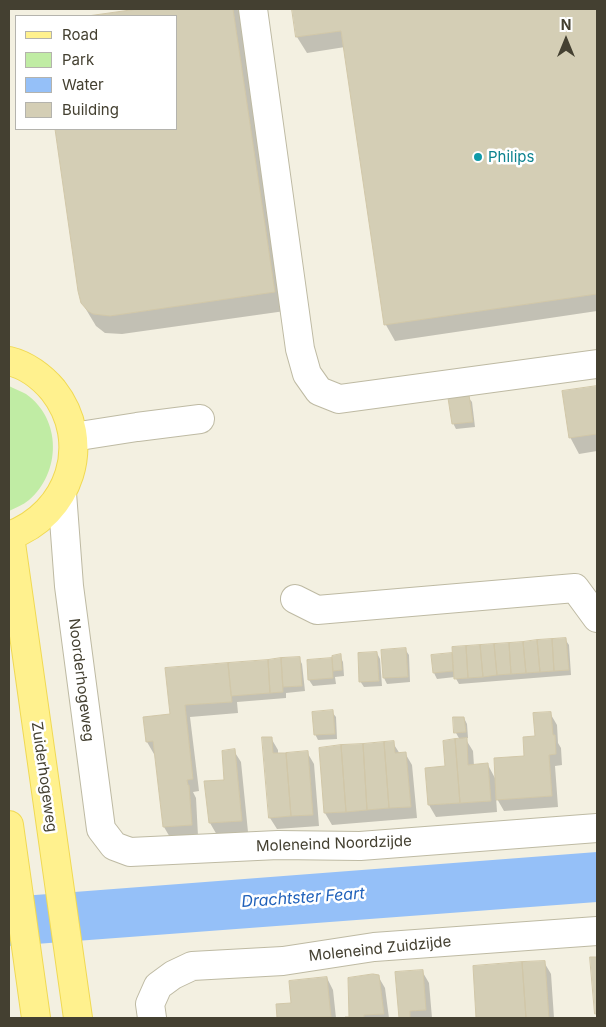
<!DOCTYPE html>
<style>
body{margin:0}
#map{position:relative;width:606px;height:1027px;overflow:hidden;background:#f3f0e1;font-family:Inter,sans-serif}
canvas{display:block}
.frame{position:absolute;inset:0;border:10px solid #444031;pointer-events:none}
.legend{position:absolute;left:15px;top:15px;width:162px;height:115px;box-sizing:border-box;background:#fff;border:1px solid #b4b3ad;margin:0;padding:6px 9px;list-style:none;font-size:15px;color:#444031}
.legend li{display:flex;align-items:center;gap:10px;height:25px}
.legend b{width:25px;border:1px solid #b4b3ad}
.north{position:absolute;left:541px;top:15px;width:50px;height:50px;-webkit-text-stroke:4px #fff;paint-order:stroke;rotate:0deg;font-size:14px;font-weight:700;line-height:20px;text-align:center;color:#444031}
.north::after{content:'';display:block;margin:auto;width:18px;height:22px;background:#444031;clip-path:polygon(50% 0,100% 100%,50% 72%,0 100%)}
</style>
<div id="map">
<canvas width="606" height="1027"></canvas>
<div class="frame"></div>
<ul class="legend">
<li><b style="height:6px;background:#fff18e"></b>Road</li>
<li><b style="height:14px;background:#c0eca4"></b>Park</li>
<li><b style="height:14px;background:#95c0f8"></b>Water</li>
<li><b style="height:14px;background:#d4ceb5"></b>Building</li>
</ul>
<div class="north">N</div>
</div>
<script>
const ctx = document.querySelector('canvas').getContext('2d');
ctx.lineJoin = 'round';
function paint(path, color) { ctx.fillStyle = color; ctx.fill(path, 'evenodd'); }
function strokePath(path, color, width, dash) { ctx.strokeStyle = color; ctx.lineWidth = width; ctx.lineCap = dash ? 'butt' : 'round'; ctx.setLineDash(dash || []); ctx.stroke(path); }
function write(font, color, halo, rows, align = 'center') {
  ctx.font = font + ' Inter,sans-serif'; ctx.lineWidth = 5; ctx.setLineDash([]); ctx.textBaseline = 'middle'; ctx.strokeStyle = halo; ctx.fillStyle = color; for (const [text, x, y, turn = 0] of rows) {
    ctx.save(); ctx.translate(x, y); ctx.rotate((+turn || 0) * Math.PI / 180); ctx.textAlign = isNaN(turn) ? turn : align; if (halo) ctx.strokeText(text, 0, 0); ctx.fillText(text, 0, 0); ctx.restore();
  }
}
paint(new Path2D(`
 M9,386C14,389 21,391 26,394C62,419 61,473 29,500C23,505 15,508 9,511Z`), '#c0eca4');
paint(new Path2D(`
 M597,852V902L9,946V897Z`), '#95c0f8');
paint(new Path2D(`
 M144,9H237L241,15L285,311L122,334L105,333L96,326L84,306L79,290L56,129H176V16H92Z
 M293,9H597V311L395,341L386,325L345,47L307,53L297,37Z
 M597,387V451L579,454L570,437L564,392Z
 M468,397L472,402L475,427L456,429L453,423Z
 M565,639L569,645L571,675L459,684L455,677L437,679L434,673L432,656Z
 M405,649L409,655L410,682L387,684L384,678Z
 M377,653L380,659L382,686L364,687L360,681Z
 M340,656L343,662L344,676L335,677L336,684L313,686L309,680L308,661L333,659Z
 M299,658L302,664L305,691L286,693V698L237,702L238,713L190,717L199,791L193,792L196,798L198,836L171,839L164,827L156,753L154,754L147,742L145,718L171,716L230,664Z
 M332,712L336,717L337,739L318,740L315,734Z
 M550,713L557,725L558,743L561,748L562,765L555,766L558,807L504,811L496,797L497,812L436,817L429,805L460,740L456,733L464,718L467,724L468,738H465L473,751L474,766L488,765L496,780L526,757Z
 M271,738L278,750V754L307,752L314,764L319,826L277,829L270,818Z
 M393,743L400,754L405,753L412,765L417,818L332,825L325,813L320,749Z
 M234,751L241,762L248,832L217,835L210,823L226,781Z
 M592,958H597V1016L596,1014Z
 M544,962L551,974L554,1018H477L474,967Z
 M422,971L429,983L432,1018H400L397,974Z
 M378,976L385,988L389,1018H346H351Z
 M327,978L333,990L336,1018H279L277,1006L293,1004Z`), '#0003');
const building = new Path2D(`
 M138,9H233L275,292L110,316L93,314L88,311L81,303L78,291L55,129H176V16H88Z
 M292,9H597V294L384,325L341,31L296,37Z
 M597,386V434L569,438L562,391Z
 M469,395L473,422L452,424L448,398Z
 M566,638L569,670L554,671L552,639Z
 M552,639L554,671L540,672L537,640Z
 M537,640L540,672L526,673L523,642Z
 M523,642L526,673L511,674L509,643Z
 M509,643L511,674L497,675L494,644Z
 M494,644L497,675L483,677L480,645Z
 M480,645L483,677L468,678L466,646Z
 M466,646L468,678L454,679L452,647Z
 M406,648L408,677L383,678L381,650Z
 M377,652L379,681L359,682L358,653Z
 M452,653L453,671L433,673L431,655Z
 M341,654L342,670L333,671L332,656Z
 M300,657L302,686L283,687L281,658Z
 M281,658L283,692L270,693L268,660Z
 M332,658L333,678L308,680L307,660Z
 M268,660L270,693L231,696L228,663Z
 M228,663L232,702L185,705L193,779L187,780L188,785H189L192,825L163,827L153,741L146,742L143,717L170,714L165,668Z
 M333,710L335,734L314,735L312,712Z
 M551,712L553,735H555L556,754L549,755L552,796L496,800L494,758L524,756L523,737L535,736L533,713Z
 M453,717H464L466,732L454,733Z
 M262,737H272L273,753H286L291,816L269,818Z
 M467,738L468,765L488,763L491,801L460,803L455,739Z
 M455,739L460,803L428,805L425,768L445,766L443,741Z
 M394,741L395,753L406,752L411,807L389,808L384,742Z
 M384,742L389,808L367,810L363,744Z
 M363,744L367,810L346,812L341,745Z
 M341,745L346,812L324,813L319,748Z
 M235,749L242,821L209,823L204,781L224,780L222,751Z
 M308,751L313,815L291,816L286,753Z
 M590,957H597V1014H595Z
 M545,961L549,1018H526L522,962Z
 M522,962L526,1018H476L473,966Z
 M423,970L426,1010L410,1011V1018H399L395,972Z
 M373,974L379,975L384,1014L364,1015V1018H345V1017H349L348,978Z
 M327,977L331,1017L277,1018L276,1004L291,1003L289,981Z`);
paint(building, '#d4ceb5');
strokePath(building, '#d1c7a8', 1);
const minor = new Path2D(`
 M253,9L300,349L307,374L319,391L339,399L597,364
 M73,437L137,427L200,419
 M62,493L69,586L101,829L114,846L130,852L278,845L360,846L597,828
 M295,599L317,610L575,588L597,618
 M152,1018L150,1004L158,986L173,975L192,966L283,961L374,947L597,931`);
const major = new Path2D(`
 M9,361C26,365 42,377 53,390C94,442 70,514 9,536
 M10,536L78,1018
 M9,825L36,1018`);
strokePath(minor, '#bebaa3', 30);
strokePath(major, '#f0d952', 30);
strokePath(minor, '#fff', 28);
strokePath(major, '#fff18e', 28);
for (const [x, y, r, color] of [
 [478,157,5,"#0f9aa8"]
]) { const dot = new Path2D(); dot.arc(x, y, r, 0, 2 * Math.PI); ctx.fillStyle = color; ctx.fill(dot); strokePath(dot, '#fff', 2); }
write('15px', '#0d838f', '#fff', [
 ["Philips",488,157]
], 'left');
write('15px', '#444031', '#fff', [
 ["Noorderhogeweg",81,680,83],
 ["Zuiderhogeweg",44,777,82],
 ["Moleneind Noordzijde",334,844,-2],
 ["Moleneind Zuidzijde",380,949,-6]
]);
write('italic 16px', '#2061ba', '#fff', [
 ["Drachtster Feart",303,898,-4]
]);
</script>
